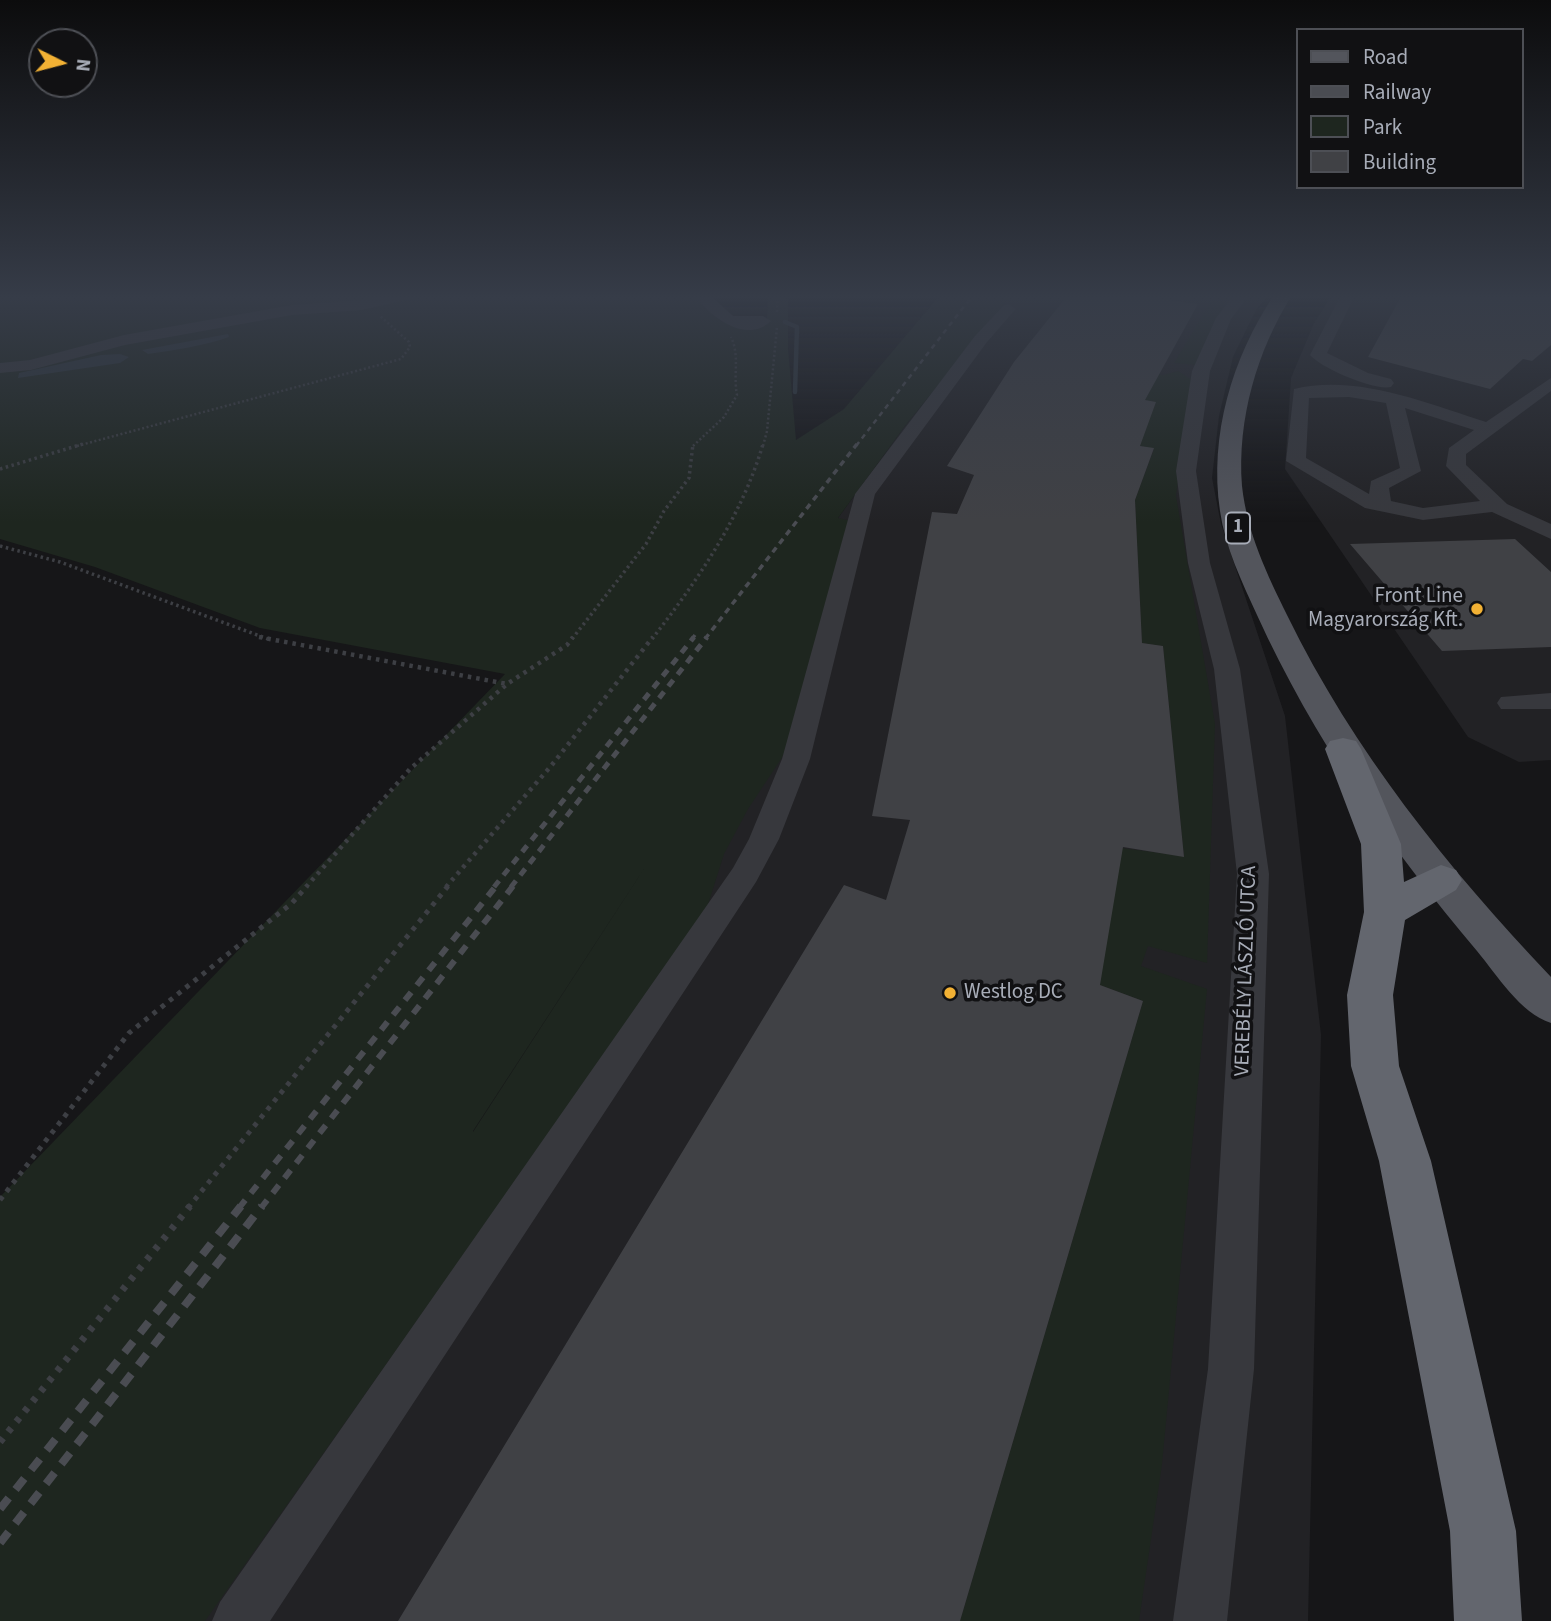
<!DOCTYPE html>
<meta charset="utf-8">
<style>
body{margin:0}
#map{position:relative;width:1551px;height:1621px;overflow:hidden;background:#161618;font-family:"Source Sans 3",sans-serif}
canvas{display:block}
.legend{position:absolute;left:1296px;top:28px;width:228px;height:161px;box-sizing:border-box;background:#111113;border:2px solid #4d4f55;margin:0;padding:9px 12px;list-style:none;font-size:21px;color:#a8adb8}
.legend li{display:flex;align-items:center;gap:14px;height:35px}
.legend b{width:35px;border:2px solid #4d4f55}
.north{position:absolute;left:28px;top:28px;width:70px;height:70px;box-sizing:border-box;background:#111113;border:2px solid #4d4f55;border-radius:50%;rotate:96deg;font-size:19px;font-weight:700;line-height:28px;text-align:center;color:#a8adb8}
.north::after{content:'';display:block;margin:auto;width:24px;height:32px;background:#f2b134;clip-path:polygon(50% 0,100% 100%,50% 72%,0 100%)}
</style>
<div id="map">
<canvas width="1551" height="1621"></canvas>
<ul class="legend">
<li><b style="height:9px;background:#53555c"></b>Road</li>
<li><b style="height:9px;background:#4a4c52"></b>Railway</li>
<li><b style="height:19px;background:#1e261f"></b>Park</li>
<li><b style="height:19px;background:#404145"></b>Building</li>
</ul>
<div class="north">N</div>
</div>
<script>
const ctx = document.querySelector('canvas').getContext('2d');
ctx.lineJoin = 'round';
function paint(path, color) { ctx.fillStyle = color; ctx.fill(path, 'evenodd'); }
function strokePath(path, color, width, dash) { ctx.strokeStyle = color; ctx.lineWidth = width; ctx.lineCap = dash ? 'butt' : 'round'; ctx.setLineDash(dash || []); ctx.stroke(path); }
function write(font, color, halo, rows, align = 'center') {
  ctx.font = font + ' "Source Sans 3",sans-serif'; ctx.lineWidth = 7; ctx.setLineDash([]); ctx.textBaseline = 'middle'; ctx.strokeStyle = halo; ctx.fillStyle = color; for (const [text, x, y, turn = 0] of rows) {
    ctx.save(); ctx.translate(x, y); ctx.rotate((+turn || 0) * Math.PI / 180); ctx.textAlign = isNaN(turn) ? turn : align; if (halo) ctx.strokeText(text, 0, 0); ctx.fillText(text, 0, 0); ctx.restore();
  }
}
paint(new Path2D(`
 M1011,295H1268L1256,310L1233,357L1219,416L1212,478L1221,524L1285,716L1321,1035L1308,1621H166L721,750L838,518L905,426Z
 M1332,295H1551V760L1519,762L1468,737L1285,469L1291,378L1314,323Z`), '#222225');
paint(new Path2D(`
 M0,295H708L734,319H767L768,295H788V348L796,440L844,409L940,295H1011L905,426L838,518L856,522L789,747L748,809L724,854L706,911L205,1621H0V1197L505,674L260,628L95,567L0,539ZM651,858L473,1132V1131Z
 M1211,295H1244L1197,365L1174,363L1212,300Z
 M1075,363L1163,375L1178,371L1198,384L1187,412L1176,496L1215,724L1207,963L1148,946L1141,966L1207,989L1162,1464L1139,1621H960L1143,1001L1100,985L1113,847L1184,856L1163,646L1142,643L1135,500L1154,449L1140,446L1143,400Z`), '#1e261f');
paint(new Path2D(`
 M228,334L229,337C203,346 175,350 148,354L142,350Z
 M120,354L129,357L120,363L18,378L19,373L101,355Z`), '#2c353c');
strokePath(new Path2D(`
 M785,322L797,327L795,392`), '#2c353c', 4.5);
paint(new Path2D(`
 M1068,295H1132L1198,304L1145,400L1156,402L1140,446L1154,448L1135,500L1142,643L1163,646L1184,857L1123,847L1100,985L1143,1001L960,1621H398L844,885L886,900L910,820L872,816L932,512L957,514L974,475L947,466L1014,362Z
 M1402,295H1551V345L1532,361L1523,359L1490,389L1368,357Z
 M1515,539L1551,572V647L1442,651L1350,544Z`), '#404145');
strokePath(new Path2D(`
 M0,297L5,295
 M777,312L778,295
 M77,446L401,359L410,347L409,342L380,316
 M693,446L724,417L737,395C733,374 740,356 731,337
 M763,446L767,431L777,327`), '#3d3f44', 2.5, [2, 2.5]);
strokePath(new Path2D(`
 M0,469L83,444
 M0,546L60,562L268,639
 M572,639L646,544L664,511L689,478L693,444
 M652,639C698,580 742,516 763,444`), '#3d3f44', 3.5, [2.5, 3.5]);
strokePath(new Path2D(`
 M259,637L507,684
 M306,887L410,769L507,684L567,645L573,637
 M446,887L551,766L653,637`), '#3d3f44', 4.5, [3.5, 5]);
strokePath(new Path2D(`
 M0,1200L129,1033L292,903L307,886
 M188,1208L448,886`), '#3d3f44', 5, [4.5, 6]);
strokePath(new Path2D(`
 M0,1442L190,1206`), '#3d3f44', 7, [5, 8]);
paint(new Path2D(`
 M388,295H416L414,298L362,310L292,315L125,345L31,370L0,373V363L30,360L124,335L292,305L362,300Z
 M695,295H710L733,316H763L771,321C746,345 709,316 695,295Z
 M1177,295H1192L1183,301L1178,300Z
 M1234,295H1249L1231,319L1210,371L1196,471L1210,563L1240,669L1269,874L1254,1369L1227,1621H1173L1208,1369L1237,874L1214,669L1188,563L1176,471L1192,371L1216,318Z
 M1341,295H1355L1327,353L1368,373L1391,379L1394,383L1391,387C1374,391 1321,368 1310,355Z
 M1008,304L1016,309L1013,312L987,342L875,494L810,759L779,839L756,882L270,1621H212L220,1602L733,868L749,839L782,759L855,494L975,336L1003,306Z
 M1551,378V391L1466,454V465L1507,504L1551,524V539L1492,512L1423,520L1365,508L1286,461L1294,389C1357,374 1426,403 1486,422ZM1349,397L1386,403L1400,468L1371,481L1369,494L1306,458L1309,398ZM1405,408L1474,430L1449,448L1446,466L1480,501L1423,508L1391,501L1389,488L1421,471Z
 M1551,693V709H1501L1497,703L1501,697Z`), '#37383d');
paint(new Path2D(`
 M1274,295H1292C1257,351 1237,419 1242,486C1247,533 1267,574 1287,615C1354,752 1447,867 1551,977V1023C1520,1013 1497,975 1477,951C1390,848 1313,738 1257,615C1242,582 1225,547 1220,511C1209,435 1232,358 1274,295Z`), '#53555c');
paint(new Path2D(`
 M1343,738L1356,741L1361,749L1401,844L1404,882L1441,865L1456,870L1462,880L1456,890L1405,920L1393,995L1399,1066L1431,1161L1516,1531L1522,1621H1454L1450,1531L1379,1161L1351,1066L1347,995L1364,912L1361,844L1325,749L1330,741Z`), '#63666e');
strokePath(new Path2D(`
 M856,446L973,295`), '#4a4c52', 2.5, [5, 4.5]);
strokePath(new Path2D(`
 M692,639L695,635
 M705,639L857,444`), '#4a4c52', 3.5, [6, 5]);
strokePath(new Path2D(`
 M494,887L694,637
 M511,887L707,637`), '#4a4c52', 5, [8, 7]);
strokePath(new Path2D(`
 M239,1208L496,886
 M261,1208L513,886`), '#4a4c52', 6, [10, 9]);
strokePath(new Path2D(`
 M0,1509L241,1206
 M0,1543L262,1206`), '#4a4c52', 8, [14, 11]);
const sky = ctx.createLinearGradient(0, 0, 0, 522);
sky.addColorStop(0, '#0c0c0d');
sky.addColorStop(0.57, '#363c48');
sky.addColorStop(1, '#363c4800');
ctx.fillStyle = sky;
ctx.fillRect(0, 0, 1551, 522);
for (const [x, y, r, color] of [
 [1477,609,7,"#f2b134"],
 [950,993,7,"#f2b134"]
]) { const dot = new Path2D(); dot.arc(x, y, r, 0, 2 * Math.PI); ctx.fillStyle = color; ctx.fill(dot); strokePath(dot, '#111113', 2.5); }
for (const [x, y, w] of [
 [1238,528,24]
]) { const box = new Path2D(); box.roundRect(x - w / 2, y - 15.5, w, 31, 5); ctx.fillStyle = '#111113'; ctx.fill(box); strokePath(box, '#a8adb8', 2); }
write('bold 19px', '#a8adb8', null, [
 ["1",1238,528]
]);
write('21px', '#a8adb8', '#111113', [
 ["Front Line",1463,597],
 ["Magyarország Kft.",1463,621],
 ["Westlog DC",964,993,"left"]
], 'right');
write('21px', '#a8adb8', '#111113', [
 ["VEREBÉLY LÁSZLÓ UTCA",1247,971,-88]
]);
</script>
